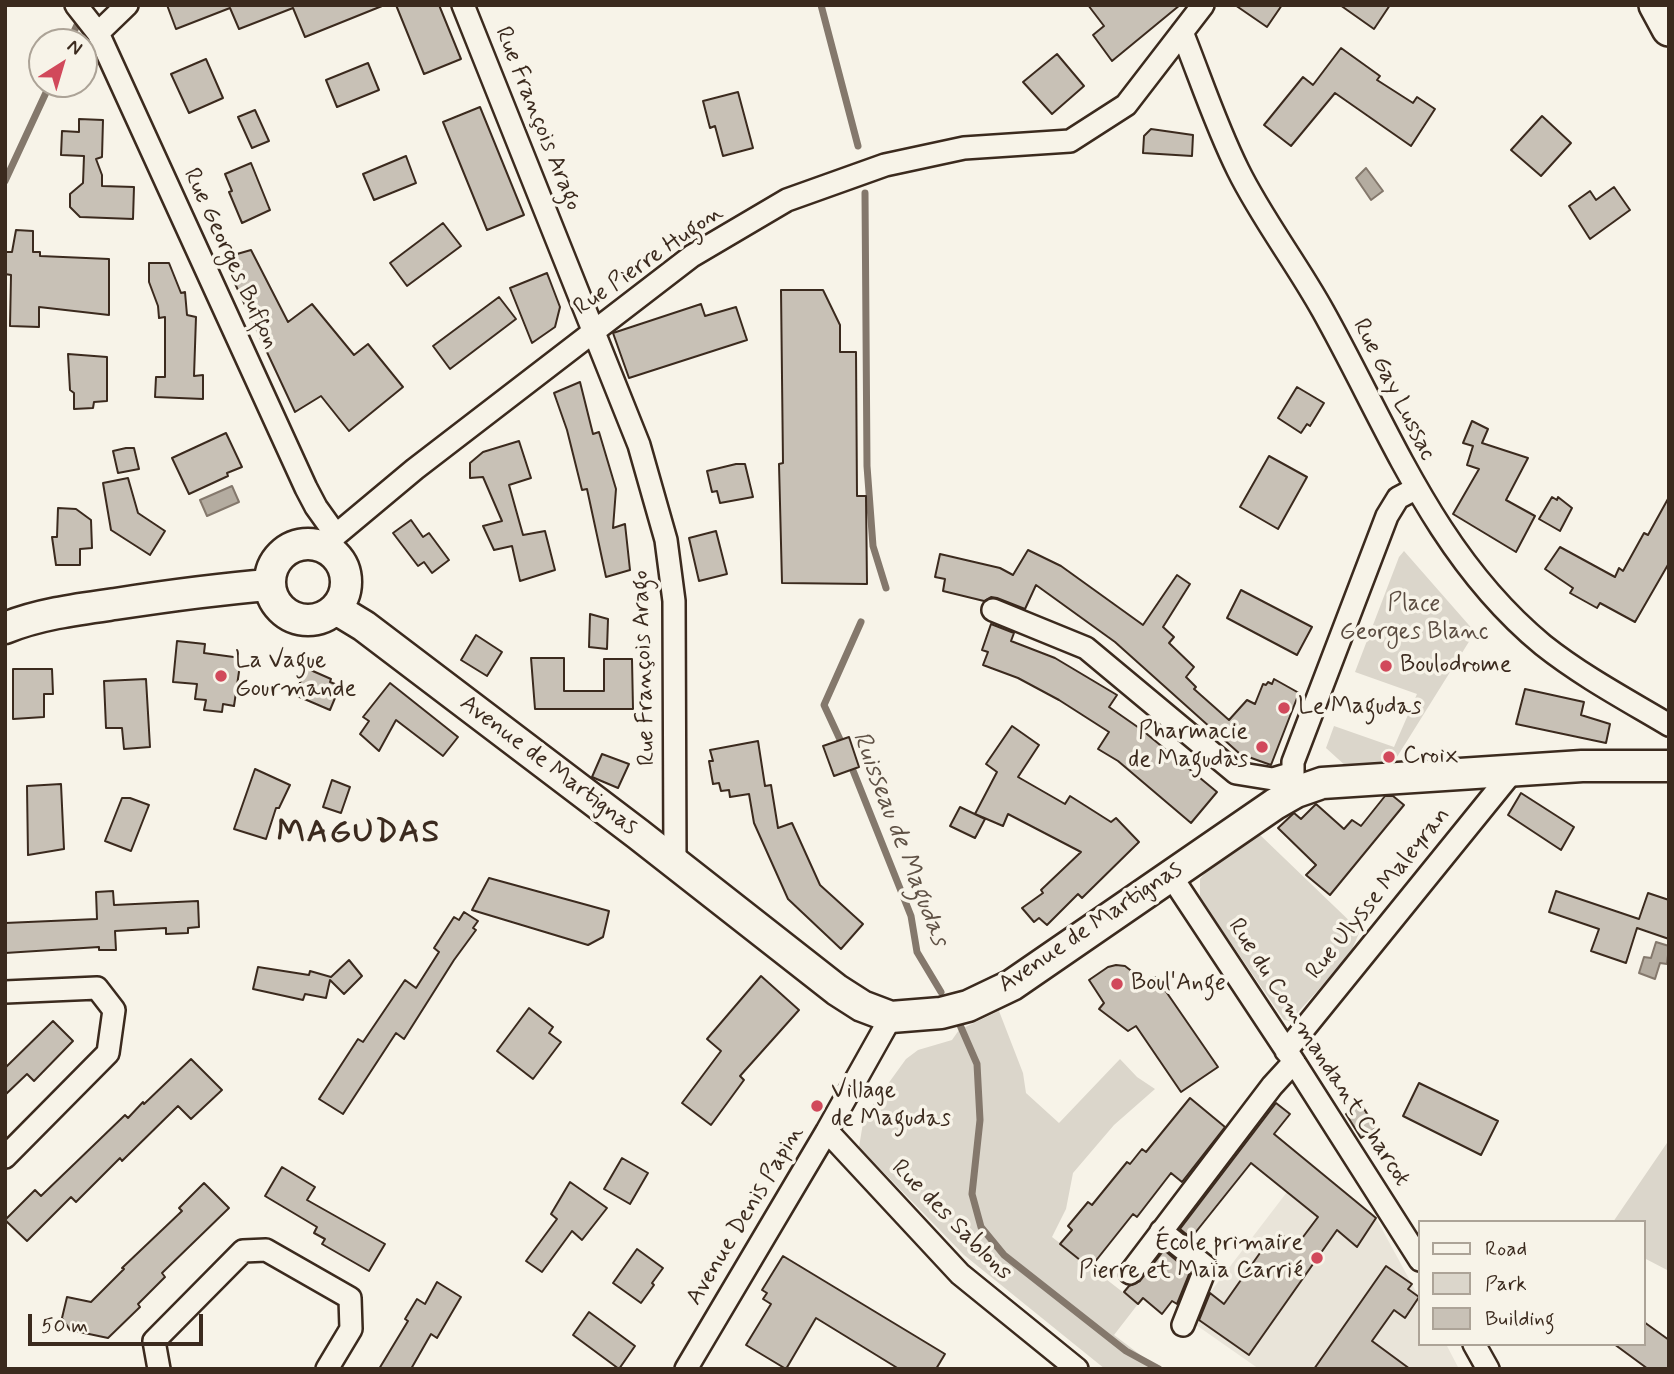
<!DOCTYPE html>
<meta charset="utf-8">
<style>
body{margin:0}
#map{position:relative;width:1674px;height:1374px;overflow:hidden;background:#f7f3e8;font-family:Mynerve,sans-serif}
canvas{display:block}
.frame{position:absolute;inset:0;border:7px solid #3b2a1e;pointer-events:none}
.legend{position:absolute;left:1418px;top:1220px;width:228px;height:126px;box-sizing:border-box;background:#f7f3e8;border:2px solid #aca397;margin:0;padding:9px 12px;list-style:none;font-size:21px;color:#3b2a1e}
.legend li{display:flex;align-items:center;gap:14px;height:35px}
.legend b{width:35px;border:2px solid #aca397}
.north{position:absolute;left:28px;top:28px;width:70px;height:70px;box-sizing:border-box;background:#f7f3e8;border:2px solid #aca397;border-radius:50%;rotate:37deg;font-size:19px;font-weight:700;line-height:28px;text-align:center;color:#3b2a1e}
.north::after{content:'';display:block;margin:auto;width:24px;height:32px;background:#d1495b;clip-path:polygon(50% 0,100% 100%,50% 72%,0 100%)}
.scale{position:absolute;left:28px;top:1314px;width:175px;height:32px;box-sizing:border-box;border:4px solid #3b2a1e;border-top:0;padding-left:9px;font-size:21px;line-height:24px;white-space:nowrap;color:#3b2a1e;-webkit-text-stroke:5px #f7f3e8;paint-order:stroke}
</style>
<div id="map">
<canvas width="1674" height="1374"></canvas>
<div class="frame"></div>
<ul class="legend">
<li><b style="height:9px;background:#f7f3e8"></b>Road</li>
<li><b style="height:19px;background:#dbd6cb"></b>Park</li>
<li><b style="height:19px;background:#c8c1b6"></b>Building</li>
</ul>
<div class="north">N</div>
<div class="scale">50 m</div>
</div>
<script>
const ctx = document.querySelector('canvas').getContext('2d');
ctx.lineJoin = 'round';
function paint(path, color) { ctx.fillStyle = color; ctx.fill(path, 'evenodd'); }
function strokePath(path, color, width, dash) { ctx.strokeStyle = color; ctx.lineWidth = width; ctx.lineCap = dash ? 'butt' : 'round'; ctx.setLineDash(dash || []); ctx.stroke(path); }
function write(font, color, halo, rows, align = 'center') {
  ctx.font = font + ' Mynerve,sans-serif'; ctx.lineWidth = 7; ctx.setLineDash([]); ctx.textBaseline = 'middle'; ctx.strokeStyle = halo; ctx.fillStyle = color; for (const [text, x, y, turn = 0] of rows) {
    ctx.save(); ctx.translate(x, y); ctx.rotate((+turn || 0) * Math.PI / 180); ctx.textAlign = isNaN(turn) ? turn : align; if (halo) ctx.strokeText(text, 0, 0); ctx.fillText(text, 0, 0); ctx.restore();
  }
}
paint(new Path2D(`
 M1330,1180L1376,1218L1420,1299V1344H1446L1459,1369H1259L1189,1320L1287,1192L1307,1208Z`), '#e9e4d9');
paint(new Path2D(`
 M1404,551L1475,632L1392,765L1348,768L1326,748L1334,726L1394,747L1417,694L1355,672L1399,557Z
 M1258,833L1360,931L1349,956L1290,1021L1284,1020L1200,898V879L1211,866Z
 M999,1011L1023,1073L1026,1093L1059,1123L1120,1059L1137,1077L1155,1089L1114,1125L1073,1173L1066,1209L1052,1237L1138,1304L1114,1335L1159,1369H1105L964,1255L859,1147L864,1117L906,1059L918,1050L952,1040L959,1030Z
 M1669,1140V1271L1644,1258V1222H1613Z`), '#dbd6cb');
const water = new Path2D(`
 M1366,168L1383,191L1371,200L1356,178Z
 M232,486L239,502L207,516L200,500Z
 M1656,942L1669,946L1667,964L1660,963L1655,979L1639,973L1644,957L1651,958Z`);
paint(water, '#b4aca0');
strokePath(water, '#84786c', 2);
strokePath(new Path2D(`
 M821,5L858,146
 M69,42L78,23
 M5,181L50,84
 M865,193L867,466L873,546L886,588
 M843,746L824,705L861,622
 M850,763L911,916L917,952L941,992
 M960,1025L977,1064L980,1120L972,1194L981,1227L1004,1255L1126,1351L1159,1369`), '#84786c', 7);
const building = new Path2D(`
 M167,5H382V6L305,37L293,8L239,29L230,8L176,29Z
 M396,5H439L461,59L424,74Z
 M1088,5H1180L1112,61L1093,35L1104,26Z
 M1235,5H1282L1267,27Z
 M1340,5H1390L1374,29Z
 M1341,48L1380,76L1377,80L1413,103L1417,97L1435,109L1411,146L1335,93L1291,146L1264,125L1303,77L1313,85Z
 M1057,54L1084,86L1052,114L1023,82Z
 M206,59L223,98L189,113L171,74Z
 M368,63L379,90L337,107L326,80Z
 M738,92L753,148L723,156L715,126L710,128L703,101Z
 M480,107L524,215L487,230L443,122Z
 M255,110L269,141L252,148L238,117Z
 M1542,116L1571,143L1541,176L1511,150Z
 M79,119L103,120L102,157L96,159L102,175V186L134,187L133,219L80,217L70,207V194L83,183L84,156L61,155L62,131L79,132Z
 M1151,129L1193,135L1192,156L1143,153L1144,136Z
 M406,156L416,183L374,200L363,174Z
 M251,163L270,210L242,223L229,192L232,191L225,174Z
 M1614,187L1630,210L1590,239L1569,206L1590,191L1596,200Z
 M443,223L461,246L407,286L390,263Z
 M16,230L33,231V252H40V256L109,259V315L39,307V327L10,326L11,275L5,274V252H12Z
 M251,250L288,322L312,304L354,355L368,344L403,387L349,431L321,396L295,412L223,258Z
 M149,263H169L181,293L185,292L187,315L196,317L194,376L203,375V399L155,397L156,377H165V317L159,318L158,306L149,282Z
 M547,273L560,307L555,327L532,343L510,288Z
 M781,290H823L840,325V352H856L857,496H866L867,584L782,583L779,464L783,463Z
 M499,297L516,319L450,369L433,346Z
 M701,304L705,316L736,307L747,340L629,378L613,333Z
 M68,354L107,357V401L94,402L93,408L74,409V393L70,390Z
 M580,382L593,434L599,432L616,489L613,528L625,524L630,570L606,577L587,489L582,490L567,430L554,393Z
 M1297,387L1324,403L1310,426L1307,424L1301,433L1278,418Z
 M1472,421L1488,429L1482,443L1528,458L1506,500L1535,516L1516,552L1453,514L1479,469L1467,465L1473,446L1463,443Z
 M226,433L242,467L227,473L228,476L189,494L172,458Z
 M519,441L531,478L509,485L523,535L545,531L555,570L520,581L512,546L494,550L483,526L502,521L483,477L470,478V463L483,452Z
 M126,448H134L139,469L118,473L113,451Z
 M1269,456L1307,477L1278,529L1240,507Z
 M736,464H745L753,497L720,503L717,491L712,492L707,471Z
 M128,478L138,513L165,531L150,555L111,530L103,483Z
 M1552,497L1557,500L1558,497L1572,508L1560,531L1539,519Z
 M1669,497V563L1635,622L1600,603L1597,608L1570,593L1573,588L1545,569L1560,547L1615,577L1619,568L1623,571L1644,533L1648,535Z
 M58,508L76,509L91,520L92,548L80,549V565H56L52,537H57Z
 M411,520L423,537L429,533L449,560L432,573L424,562L418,566L393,533Z
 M716,531L727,574L699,581L689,538Z
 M1028,550L1061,566L1143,625L1177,575L1190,584L1163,627L1174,637L1169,643L1194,667L1186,677L1196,687L1194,689L1229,720L1247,700L1255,704L1263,684L1266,685L1268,682L1272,684L1274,679L1299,693L1271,765L1240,754L1115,642L1036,585L1025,609L997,598L991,597L984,601L943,591L945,579L935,577L940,554L1000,568L1013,575Z
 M1241,590L1312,627L1297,655L1227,618Z
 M590,614L608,619L607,649L589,647Z
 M991,624L1014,633L1011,641L1055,658L1117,695L1109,707L1142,730L1217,792L1191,823L1118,761L1098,749L1109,732L1059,700L1018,678L983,665L988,652L982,650Z
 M476,635L502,652L487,676L461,660Z
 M177,641L205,644L204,653L241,658L234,706L223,704L222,712L204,710L206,700L195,699L197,684L173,682Z
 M531,658H564V691H604V659H632L633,709H535Z
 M306,668L331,679L330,682L340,686L330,710L295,695Z
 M13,669H52L53,694H44V717L13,719Z
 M146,679L150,747L124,749L122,728H106L104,681Z
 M390,683L458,737L443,756L396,720L379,751L360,734L369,721L363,717Z
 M1525,689L1584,702L1581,715L1610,724L1606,743L1516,724Z
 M1012,726L1039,745L1018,777L1065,804L1070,796L1111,822L1116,818L1139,842L1082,898L1078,894L1047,925L1039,918L1034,922L1022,908L1043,893L1041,890L1081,852L1008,814L1003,826L975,814L997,772L986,764Z
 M849,737L859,767L834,776L823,746Z
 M758,741L765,786L771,785L778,828L792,823L820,885L863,924L841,949L788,899L754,823L749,794L730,797L729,790L721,791L719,783L713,784L709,761H713L710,750Z
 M602,754L629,764L618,788L592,777Z
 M255,769L290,785L279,808H276L266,839L234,829Z
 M332,780L350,787L341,813L323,807Z
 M61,784L64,849L28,855L27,786Z
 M1521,793L1574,827L1561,850L1508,815Z
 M1385,796H1393L1404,805L1330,895L1306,875L1316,865L1278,828L1294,813L1301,819L1316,804L1344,829L1352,820L1361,826Z
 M122,798H130L149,805L131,851L105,841Z
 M960,807L985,819L975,838L950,826Z
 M489,878L609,911L603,937L588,945L472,910Z
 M113,891L114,905L198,901L199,927L188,928V933L166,934V928L115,931L116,950H99V947L5,953V923L97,919L96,892Z
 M1556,891L1639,919L1648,893L1669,900V939L1637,928L1626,963L1591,951L1599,929L1549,912Z
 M464,912L478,921L473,928L476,930L454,960L404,1039L396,1033L343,1114L319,1099L358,1039L363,1042L405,980L416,988L439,952L434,948L454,917L459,920Z
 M349,960L362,976L344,994L330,980L326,998L305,994L303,1000L253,989L258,967L309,975L310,971L331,977Z
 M1116,965L1125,966L1147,983L1156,977L1218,1067L1181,1092L1136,1026L1128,1031L1099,1009L1104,1003L1089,980L1108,967Z
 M761,976L799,1010L740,1076L744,1080L711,1125L682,1103L721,1051L707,1039Z
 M529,1008L553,1027L549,1033L561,1042L533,1079L497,1051Z
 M53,1021L73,1041L34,1081L27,1074L5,1095V1068Z
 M191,1059L222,1090L191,1119L178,1106L122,1161L120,1158L76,1202L71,1197L27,1241L5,1220L35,1190L41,1196L125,1115L128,1118L143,1102L144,1104Z
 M1419,1083L1498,1121L1481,1155L1403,1116Z
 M1190,1098L1225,1127L1182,1182L1171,1173L1137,1217L1133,1214L1090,1268L1060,1244L1072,1230L1068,1226L1088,1202L1092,1205L1127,1162L1130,1164L1142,1149L1146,1152Z
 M1276,1103L1290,1114L1274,1134L1376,1218L1357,1247L1337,1230L1249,1355L1199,1320L1210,1293L1224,1304L1267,1243L1281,1236L1300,1241L1318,1217L1251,1163L1191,1238L1180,1229Z
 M1361,1104L1376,1128L1361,1138L1346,1114Z
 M622,1158L648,1173L630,1204L604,1189Z
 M282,1167L315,1187L307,1200L385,1244L369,1271L322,1244L325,1239L314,1233L317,1227L265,1196Z
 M570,1182L607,1208L582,1240L572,1231L542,1272L526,1261L557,1219L551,1214Z
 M204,1183L229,1208L162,1273L165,1277L138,1304L140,1307L108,1338L70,1330L62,1318L67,1297L91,1302L124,1269L122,1268L182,1211L179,1208Z
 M637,1249L663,1268L652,1283L654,1285L641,1303L613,1283Z
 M1164,1250L1190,1272L1177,1304L1172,1301L1162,1314L1143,1298L1138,1304L1124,1292L1129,1286L1140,1281Z
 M783,1256L945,1354L936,1369H899L816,1318L786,1369L746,1345L771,1304L763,1299L767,1293L762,1290Z
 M1386,1266L1412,1284L1408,1289L1419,1297L1405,1318L1394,1310L1372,1341L1410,1369H1314Z
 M437,1282L461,1297L437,1338L431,1334L411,1369H379L408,1321L405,1319L417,1299L425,1304Z
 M589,1312L635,1346L619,1369L573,1335Z
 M1644,1322L1669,1340V1369H1648L1614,1344H1644Z`);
paint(building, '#c8c1b6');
strokePath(building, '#3b2a1e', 2);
const street = new Path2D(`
 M76,5L98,33L306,488L316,507L336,535
 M463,5L639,445L666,540L674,601L675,863
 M1182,32C1200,77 1216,126 1238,170C1261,217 1297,264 1323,311C1389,429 1435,556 1543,645C1582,676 1627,700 1669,725
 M98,33L127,5
 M327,548L336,535L415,469L692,256L787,200L885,165L964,148L1070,141L1126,105L1203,5
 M993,610L1086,648L1236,773L1273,779L1293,773
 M1293,785V762L1387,516L1398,498L1415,489
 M1171,876L1294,1062L1420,1260
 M5,992L97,988L114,1010L108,1053L5,1157
 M1286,1051L1513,771
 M827,1131L960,1274L1077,1369
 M1161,1231L1206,1267L1183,1325
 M1130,1273L1272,1086L1294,1062
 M1474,1344L1488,1369
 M159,1369L154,1341L243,1251L266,1250L350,1298L351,1329L327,1369
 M686,1369L827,1131L891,1017`);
const secondary = new Path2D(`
 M270 582a38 38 0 1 1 76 0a38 38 0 1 1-76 0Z
 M336,609L364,626L638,834L837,990L862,1006L891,1017L941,1013L968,1006L1012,985L1275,804L1296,792L1322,783L1582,766H1669
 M5,628C39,614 79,609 115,604C167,596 218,589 270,585`);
const primary = new Path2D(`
 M1656,5L1669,29`);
strokePath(street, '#3b2a1e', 26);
strokePath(secondary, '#3b2a1e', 35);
strokePath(primary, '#3b2a1e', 38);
strokePath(street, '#f7f3e8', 21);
strokePath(secondary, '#f7f3e8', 30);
strokePath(primary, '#f7f3e8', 33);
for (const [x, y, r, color] of [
 [1386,666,7,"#d1495b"],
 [221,676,7,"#d1495b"],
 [1284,708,7,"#d1495b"],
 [1262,747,7,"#d1495b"],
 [1389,757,7,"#d1495b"],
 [1117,984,7,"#d1495b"],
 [817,1106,7,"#d1495b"],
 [1317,1258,7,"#d1495b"]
]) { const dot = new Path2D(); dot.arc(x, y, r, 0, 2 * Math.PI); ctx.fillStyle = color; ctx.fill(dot); strokePath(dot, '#f7f3e8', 2.5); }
write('24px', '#3b2a1e', '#f7f3e8', [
 ["Rue François Arago",537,119,68],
 ["Rue Georges Buffon",230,259,65],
 ["Rue Pierre Hugon",649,261,-35],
 ["Rue Gay Lussac",1393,390,63],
 ["Rue François Arago",645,668,-92],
 ["Avenue de Martignas",548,766,37],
 ["Rue Ulysse Maleyran",1379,894,-51],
 ["Avenue de Martignas",1091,928,-34],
 ["Rue du Commandant Charcot",1318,1053,57],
 ["Avenue Denis Papin",746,1216,-59],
 ["Rue des Sablons",951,1221,45]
]);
write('24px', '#5b4c41', '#f7f3e8', [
 ["Place",1414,605],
 ["Georges Blanc",1414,633]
]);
write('24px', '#3b2a1e', '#f7f3e8', [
 ["La Vague",235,662],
 ["Gourmande",235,690],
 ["Boulodrome",1400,666],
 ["Le Magudas",1298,708],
 ["Pharmacie",1248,733,"right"],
 ["de Magudas",1248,761,"right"],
 ["Croix",1403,757],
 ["Boul'Ange",1131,984],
 ["Village",831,1092],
 ["de Magudas",831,1120],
 ["École primaire",1303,1244,"right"],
 ["Pierre et Maïa Carrié",1303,1272,"right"]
], 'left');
write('italic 26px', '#5f5145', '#f7f3e8', [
 ["Ruisseau de Magudas",899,839,69]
]);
ctx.letterSpacing = '2px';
write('bold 32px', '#3b2a1e', '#f7f3e8', [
 ["MAGUDAS",359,834]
]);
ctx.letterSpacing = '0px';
</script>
